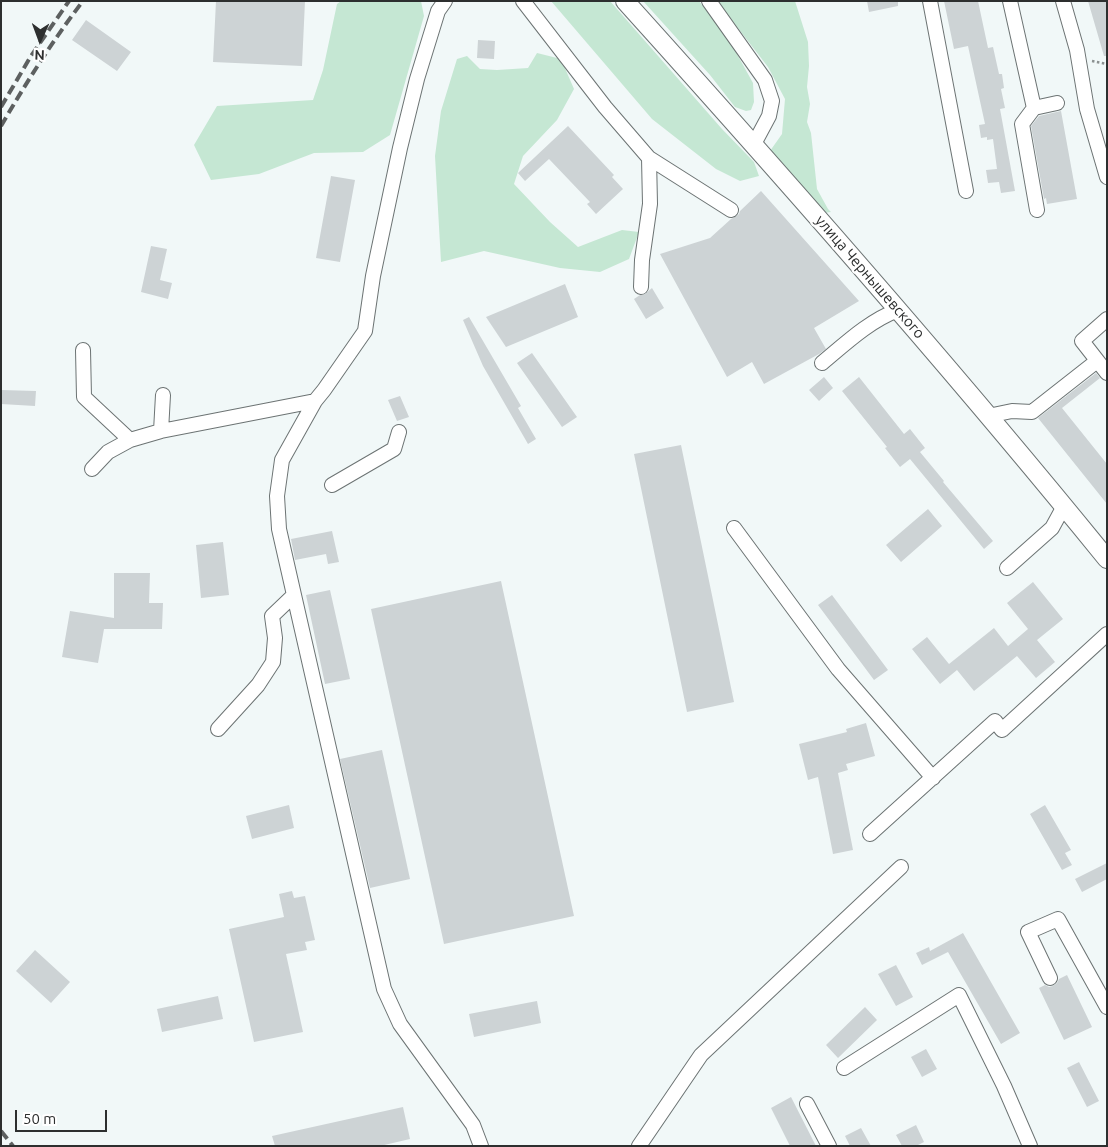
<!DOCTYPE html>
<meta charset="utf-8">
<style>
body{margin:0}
#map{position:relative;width:1108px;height:1147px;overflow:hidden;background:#f1f8f8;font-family:Ubuntu,sans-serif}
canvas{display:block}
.frame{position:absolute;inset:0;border:2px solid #2d2f2f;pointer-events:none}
.north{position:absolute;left:15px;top:15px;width:50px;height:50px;-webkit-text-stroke:4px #fff;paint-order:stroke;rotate:182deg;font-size:14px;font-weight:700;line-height:20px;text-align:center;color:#2d2f2f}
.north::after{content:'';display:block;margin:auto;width:18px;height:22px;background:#2d2f2f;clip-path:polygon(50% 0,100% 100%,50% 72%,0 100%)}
.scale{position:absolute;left:15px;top:1110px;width:92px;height:22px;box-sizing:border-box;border:2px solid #2d2f2f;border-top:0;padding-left:6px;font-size:15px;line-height:18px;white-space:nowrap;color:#2d2f2f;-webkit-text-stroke:4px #fff;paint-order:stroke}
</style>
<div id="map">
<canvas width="1108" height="1147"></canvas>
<div class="frame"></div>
<div class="north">N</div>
<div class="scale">50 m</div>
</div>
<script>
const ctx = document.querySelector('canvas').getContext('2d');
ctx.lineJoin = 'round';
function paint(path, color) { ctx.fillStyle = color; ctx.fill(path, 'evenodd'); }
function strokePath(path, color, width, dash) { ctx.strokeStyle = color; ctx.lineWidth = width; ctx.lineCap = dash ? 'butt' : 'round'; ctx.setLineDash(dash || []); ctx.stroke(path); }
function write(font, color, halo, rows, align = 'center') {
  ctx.font = font + ' Ubuntu,sans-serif'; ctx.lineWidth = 4.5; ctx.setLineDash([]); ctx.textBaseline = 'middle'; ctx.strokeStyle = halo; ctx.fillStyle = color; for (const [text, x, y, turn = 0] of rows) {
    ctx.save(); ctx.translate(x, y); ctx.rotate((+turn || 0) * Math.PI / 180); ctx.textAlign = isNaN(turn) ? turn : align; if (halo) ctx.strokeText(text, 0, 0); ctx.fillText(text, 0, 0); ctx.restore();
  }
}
paint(new Path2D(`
 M341,1H421L424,16L390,135L363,152L314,153L259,174L211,180L194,145L217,106L313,100L323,70L337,4Z
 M551,1H610L722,129L754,162L759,176L740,181L716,169L652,119Z
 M643,1H699L727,36L753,83L754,102L751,110L746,111L735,107L710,75Z
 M717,1H795L808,42L809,66L807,87L810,104L807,122L811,133L817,189L828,209L831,212L824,213L802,186L770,151L782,134L785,99L768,67Z
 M537,53L561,59L574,89L557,120L523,156L514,184L550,222L578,247L622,230L639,232L629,259L600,272L560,268L484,251L441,262L435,156L441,111L457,59L467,56L480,69L497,70L528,68Z`), '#c5e7d3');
paint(new Path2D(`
 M216,1H305L302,66L213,62Z
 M867,1H898V6L869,12Z
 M944,1H978L988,48L993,47L999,74H1002L1004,88L1001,89L1005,108L1000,109L1015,191L1001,193L999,182L988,183L986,170L997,169L993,139L987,140V137L981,138L979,125L985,124L968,46L954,49Z
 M1088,1H1107V56H1104Z
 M86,20L131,52L117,71L72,40Z
 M478,40L495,41L494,59L477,58Z
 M1061,111L1077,199L1047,204L1046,198L1044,199L1031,126L1039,116Z
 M568,126L614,175L612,177L623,189L596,214L587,204L590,202L549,159L525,181L518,173Z
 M331,176L355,180L340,262L316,258Z
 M761,191L859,301L814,328L826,349L819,354L764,384L752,362L727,377L660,254L710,238L731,219L735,217L739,214L740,211Z
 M151,246L167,249L160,280L172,283L168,299L141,292Z
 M565,284L578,317L506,347L486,317Z
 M652,288L664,308L646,319L634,299L640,295L645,294Z
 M469,317L521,406L518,408L536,439L528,444L483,366L463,320Z
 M532,353L577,417L562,427L517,363Z
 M1096,373L1100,378L1062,408L1107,464V504L1038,418Z
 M824,377L833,388L819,401L809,390Z
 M859,377L904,434L910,429L925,448L920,452L944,481L943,482L993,541L984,549L910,459L900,467L885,448L887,447L842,391Z
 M1,390L36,391L35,406L1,404Z
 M400,396L409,417L397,421L388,400Z
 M681,445L734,702L687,712L634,454Z
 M928,509L942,526L901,562L886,545Z
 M332,531L339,562L328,564L326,554L295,560L291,539Z
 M223,542L229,595L201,598L196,545Z
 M114,573H150L149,603H163L162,629H104L98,663L62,657L70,611L114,618Z
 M501,581L574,916L444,944L371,609Z
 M1033,582L1063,619L1037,640L1055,662L1036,678L1017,656L974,691L957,670L940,684L912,649L927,637L949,664L994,628L1008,646L1028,629L1007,603Z
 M330,590L350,679L325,684L306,595Z
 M832,595L888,670L874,680L818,605Z
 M866,723L875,756L846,764L848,770L838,773L853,850L833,854L818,777L808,780L799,744L847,732L846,729Z
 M382,750L410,879L370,888L340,759Z
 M289,805L294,828L252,839L246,816Z
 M1045,805L1071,850L1065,853L1072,865L1062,870L1030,814Z
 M1107,863V879L1082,892L1075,879Z
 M292,891L294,898L305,896L315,940L305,942L307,950L286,954L303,1032L254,1042L229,929L284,917L279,894Z
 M963,933L1020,1033L1001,1044L948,952L922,965L916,953L929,947L930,951Z
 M35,950L70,982L51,1003L16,971Z
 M896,965L913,997L896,1006L878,974Z
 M1067,975L1092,1027L1064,1040L1039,988L1045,985L1049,987L1053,986L1057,983L1059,979Z
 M218,996L223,1019L162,1032L157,1009Z
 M537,1001L541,1023L474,1037L469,1014Z
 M865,1007L877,1020L838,1058L826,1045Z
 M926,1049L937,1069L922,1077L911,1057Z
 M1079,1062L1099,1101L1087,1107L1067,1068Z
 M791,1097L816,1146H790L771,1108Z
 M403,1107L410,1139L380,1146H275L272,1136Z
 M916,1125L924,1142L916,1146H902L896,1135Z
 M861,1128L871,1146H850L845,1136Z`), '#cdd3d5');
const minor = new Path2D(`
 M445,1L438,11L417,79L400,148L373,276L365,331L324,390L315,401L282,460L277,496L279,529L294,595L384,989L400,1024L473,1125L481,1146
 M523,1L605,107L649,158L731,210
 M709,1L765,80L772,101L769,116L754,144
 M930,1L966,191
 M1010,1L1034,108L1022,124L1037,210
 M1063,1L1077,50L1087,109L1107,177
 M1034,108L1057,103
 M641,287L642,260L650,204L649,158
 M1107,319L1082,341L1107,373
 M83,350L84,397L130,440
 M822,363C846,343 869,321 898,310
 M988,416L1012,411L1032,412L1097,361
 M161,431L163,395
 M92,469L108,452L130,440L161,431L315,401
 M332,485L394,449L399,432
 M734,528L838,669L933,778
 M1007,568L1052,528L1064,506
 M218,729L258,685L273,662L275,638L272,616L294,595
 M870,834L995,721L1002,730L1107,634
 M1050,978L1028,932L1058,919L1107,1007
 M844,1068L959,995L1004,1086L1030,1146
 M807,1104L829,1146
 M639,1146L701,1055L901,867`);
const major = new Path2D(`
 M625,1C790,184 952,368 1107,559`);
strokePath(minor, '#6c7373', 16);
strokePath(major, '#6c7373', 20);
strokePath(new Path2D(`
 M1092,61L1107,64`), '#8c9191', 2.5, [2.5, 2.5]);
strokePath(minor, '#fff', 14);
strokePath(major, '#fff', 18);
strokePath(new Path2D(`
 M1,107L31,56L69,1
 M1,126C26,83 53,40 83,1
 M1,1131L13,1146`), '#5d6060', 4, [10, 5]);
write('15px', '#2d2f2f', '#fff', [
 ["улица Чернышевского",870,277,49]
]);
</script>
